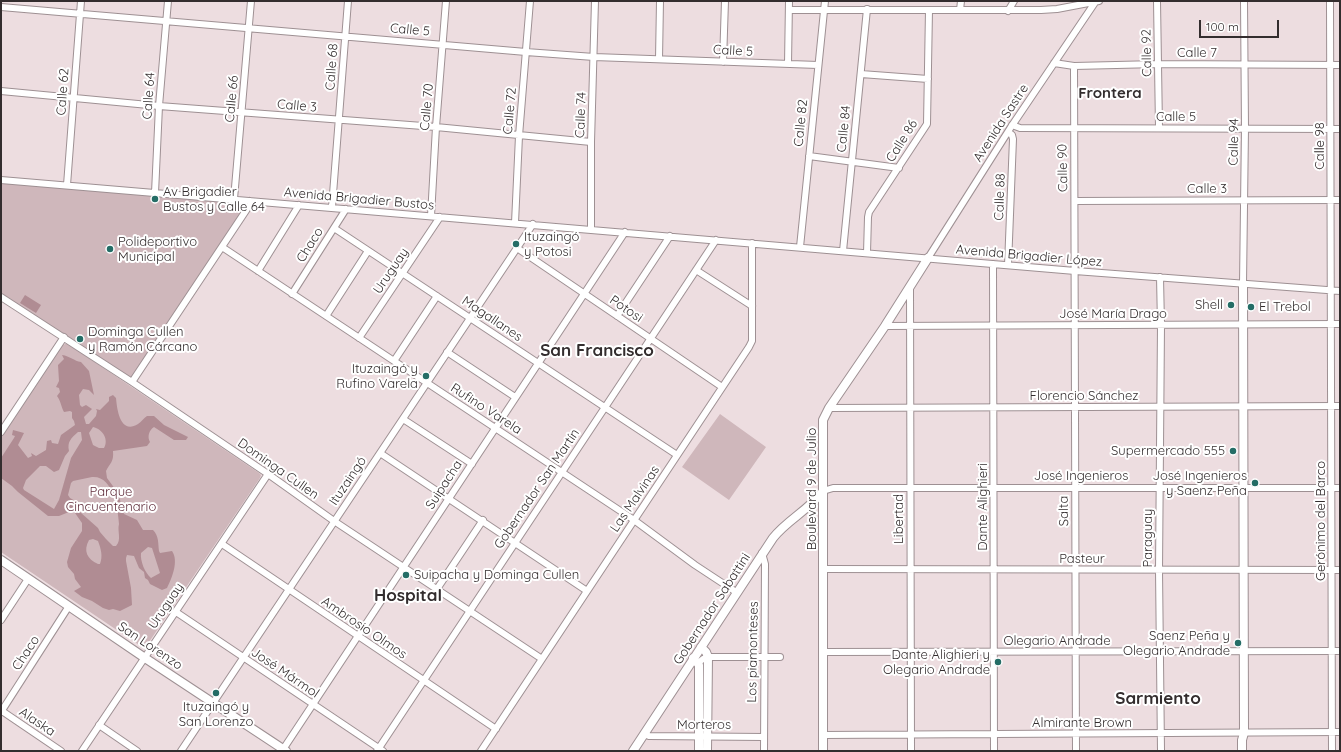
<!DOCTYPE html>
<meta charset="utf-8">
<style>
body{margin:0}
#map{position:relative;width:1341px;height:752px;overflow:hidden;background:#eddde0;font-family:Quicksand,sans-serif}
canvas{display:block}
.frame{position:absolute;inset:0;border:2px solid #332d2e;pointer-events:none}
.scale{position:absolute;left:1199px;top:20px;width:80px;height:18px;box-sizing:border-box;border:2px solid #332d2e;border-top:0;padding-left:5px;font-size:12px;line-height:14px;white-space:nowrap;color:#332d2e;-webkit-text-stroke:3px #fff;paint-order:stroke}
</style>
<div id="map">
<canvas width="1341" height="752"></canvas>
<div class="frame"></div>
<div class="scale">100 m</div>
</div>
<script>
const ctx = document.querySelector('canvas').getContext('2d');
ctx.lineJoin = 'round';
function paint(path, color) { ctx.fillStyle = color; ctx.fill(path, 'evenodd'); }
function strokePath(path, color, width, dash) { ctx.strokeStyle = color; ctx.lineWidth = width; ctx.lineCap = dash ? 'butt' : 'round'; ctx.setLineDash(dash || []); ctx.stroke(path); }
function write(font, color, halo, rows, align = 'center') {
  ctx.font = font + ' Quicksand,sans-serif'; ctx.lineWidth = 4; ctx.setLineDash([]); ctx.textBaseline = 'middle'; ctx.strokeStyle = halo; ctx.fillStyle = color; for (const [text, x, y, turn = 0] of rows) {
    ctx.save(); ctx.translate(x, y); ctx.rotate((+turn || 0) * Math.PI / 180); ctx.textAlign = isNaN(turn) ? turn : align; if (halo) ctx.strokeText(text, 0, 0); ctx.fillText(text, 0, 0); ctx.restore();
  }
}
paint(new Path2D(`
 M1,180L250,201L132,382L1,297Z
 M65,344H68L259,473L261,475L260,478L145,648L142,647L1,552V437L61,346Z
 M720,414L766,447L729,500L682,467Z`), '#cfb7bb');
paint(new Path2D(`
 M25,295L41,305L36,313L20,303Z
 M62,355C70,356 74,361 81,362L89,371L94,395L89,390L83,389L79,395L80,405L82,407L86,405L92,409L84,417L86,424H89L96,416L97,411L96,409L100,410L109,401V397L113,395L116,398C117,409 120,435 138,424C141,422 144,418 147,416H154L164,425L188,437L186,440H174L154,427C149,430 147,437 150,442L147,446L113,451C114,462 110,463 106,471L107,478L118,493L124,514L137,520L143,530H153C159,536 158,543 159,551L160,553L172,551C179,561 172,578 167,588L162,590L150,584L148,580L145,578L144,572L139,568L134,556L127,555L126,558V561L131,588L132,605L120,611L113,609L109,610L103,608L92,601L82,597L74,591L81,587L75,579L74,574L68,567L67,562L71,548L82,531V523L75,513L69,512L59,516H48L18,492L12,486L1,478V458L14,438L15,436L12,435L13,430L24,433L18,445L28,458L32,456L31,453L36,456L46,450L47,441L51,440L52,443L58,444L61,435L75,425L74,421L72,418V412L70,411L64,412C61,407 61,401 57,396L60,392L59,388L56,387L59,381L58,365L64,359ZM93,427C103,429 109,440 104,448H99L93,445L89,433ZM78,432H81L82,440L71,458L59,500L54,509L24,490L23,488L26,480L40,466H46L54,472L59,470L65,456L69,451C67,442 71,438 78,432ZM92,477C113,475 118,509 119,524C117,531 122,540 116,546H113L106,539L100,532L98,528L80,512L77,502L70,498L68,495L71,483L73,481ZM93,539L98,541C101,549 103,556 100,564H98C87,559 83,551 89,540ZM148,547L152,548L160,573L151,578C145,573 140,561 141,553Z`), '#b08c93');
const minor = new Path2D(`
 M1157,1L1159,128
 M1330,1L1332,751
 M1,7L526,52L594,57L818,65
 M789,10H1041L1057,9L1099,1
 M960,10L961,1
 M1008,11L1014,1
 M659,59L660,1
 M723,62L725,1
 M1054,63L1074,66L1158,64L1340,65
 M788,64L789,1
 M1074,66L1076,751
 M861,74L928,79
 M1,91L159,106L436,127L591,142
 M1012,125L1020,128L1340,129
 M1008,132L1012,135L1013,139L1008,265
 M809,156L899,168
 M1,180L1075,271L1340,291
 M67,185L81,1
 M155,193L159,106L168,1
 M234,199L251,1
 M1075,201L1340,200
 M332,207L348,1
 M431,216L436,127L446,1
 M515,223L519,136L530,1
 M334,228L677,455
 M591,229V142L595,1
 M222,247L634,520L695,565L736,592
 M800,247L825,1
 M517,248L722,387
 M843,251L867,9
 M867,253L868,217L869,212L927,124L929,10
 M928,258L1011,127L1096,1
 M993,264L994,751
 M696,270L752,306
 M258,271L299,205
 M1160,277L1161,325L1159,570L1161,751
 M1243,284L1245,128L1244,1
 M910,287L911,751
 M292,294L346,209
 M1,297L132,382L268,474L334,521L542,659
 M326,316L368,251
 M617,316L670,236
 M885,326L1340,324
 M359,338L440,217
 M447,352L515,397
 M394,361L437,296
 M132,382L247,209L250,201
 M829,408L1340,406
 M403,419L472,464
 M1,432L64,337
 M380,453L587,591
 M823,491L833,488H1340
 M222,544L496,729
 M762,553L765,564L764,751
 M824,569L1340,570
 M437,589L483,520
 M176,612L383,751
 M1,620L28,579
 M823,652L1340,651
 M698,663L703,659L708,657H780
 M2,711L61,751
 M1,712L69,606
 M99,725L137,751
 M644,734L649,736L764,737
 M823,735L1340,732
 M82,751L268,474
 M181,751L533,224
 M282,751L625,232
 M377,751L716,240
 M481,751L749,347L752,341V243`);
const major = new Path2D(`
 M1,560L145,658L286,751
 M701,647L706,652L708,657L707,751
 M693,658L699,665V751
 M633,751L773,538C787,520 809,510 823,491
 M823,751V420L829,408L885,326L928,258
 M1242,751V740L1244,733L1243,284`);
strokePath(minor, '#9e9093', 8);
strokePath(major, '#9e9093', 10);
strokePath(minor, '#fff', 6);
strokePath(major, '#fff', 8);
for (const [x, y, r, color] of [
 [155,199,4,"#246d66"],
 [516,244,4,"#246d66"],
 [110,249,4,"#246d66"],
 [1231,305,4,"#246d66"],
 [1251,307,4,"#246d66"],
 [80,339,4,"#246d66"],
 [426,376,4,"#246d66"],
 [1233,451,4,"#246d66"],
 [1255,483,4,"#246d66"],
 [406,575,4,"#246d66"],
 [1238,643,4,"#246d66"],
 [998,662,4,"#246d66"],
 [216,693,4,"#246d66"]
]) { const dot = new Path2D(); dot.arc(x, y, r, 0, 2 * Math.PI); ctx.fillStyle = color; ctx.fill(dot); strokePath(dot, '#fff', 1.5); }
write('13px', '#332d2e', '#fff', [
 ["Calle 5",410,30,5],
 ["Calle 5",733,51,3],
 ["Calle 92",1147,53,-91],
 ["Calle 7",1197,53],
 ["Calle 68",332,67,-86],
 ["Calle 62",63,92,-86],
 ["Calle 64",149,96,-86],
 ["Calle 66",232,99,-85],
 ["Calle 3",297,106,5],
 ["Calle 70",427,107,-85],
 ["Calle 72",510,111,-85],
 ["Calle 74",581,115,-88],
 ["Calle 5",1176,117],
 ["Calle 82",801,123,-84],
 ["Avenida Sastre",1001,123,-57],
 ["Calle 84",844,129,-84],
 ["Calle 86",902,141,-58],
 ["Calle 94",1234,142,-89],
 ["Calle 98",1320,146,-90],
 ["Calle 90",1063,168,-91],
 ["Calle 3",1207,189],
 ["Calle 88",1000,197,-88],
 ["Avenida Brigadier Bustos",359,199,5],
 ["Chaco",310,245,-58],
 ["Avenida Brigadier López",1029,256,5],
 ["Uruguay",391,271,-56],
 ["Potosi",626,309,34],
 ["José María Drago",1113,314],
 ["Magallanes",492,319,34],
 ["Florencio Sánchez",1084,396],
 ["Rufino Varela",486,409,33],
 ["Dominga Cullen",278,469,35],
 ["José Ingenieros",1081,476],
 ["Ituzaingó",348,481,-56],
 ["Suipacha",444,485,-57],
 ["Gobernador San Martín",537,489,-56],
 ["Boulevard 9 de Julio",812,489,-90],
 ["Las Malvinas",635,499,-56],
 ["Dante Alighieri",983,507,-90],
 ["Salta",1064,511,-91],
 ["Libertad",899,519,-90],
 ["Gerónimo del Barco",1321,521,-90],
 ["Paraguay",1148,538,-90],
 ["Pasteur",1082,559],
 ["Uruguay",166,606,-56],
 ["Gobernador Sabattini",712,609,-57],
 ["Ambrosio Olmos",364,628,34],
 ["Olegario Andrade",1057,641],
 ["San Lorenzo",150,646,34],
 ["Los piamonteses",753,652,-89],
 ["Chaco",26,653,-57],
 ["José Mármol",285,673,34],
 ["Alaska",37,722,34],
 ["Almirante Brown",1082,723],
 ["Morteros",704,725]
]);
write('13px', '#332d2e', '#fff', [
 ["Av Brigadier",163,192],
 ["Bustos y Calle 64",163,207],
 ["Ituzaingó",524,237],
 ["y Potosi",524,252],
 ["Polideportivo",118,242],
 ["Municipal",118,257],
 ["Shell",1223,305,"right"],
 ["El Trebol",1259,307],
 ["Dominga Cullen",88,332],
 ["y Ramón Cárcano",88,347],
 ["Ituzaingó y",418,369,"right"],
 ["Rufino Varela",418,384,"right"],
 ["Supermercado 555",1225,451,"right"],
 ["José Ingenieros",1247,476,"right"],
 ["y Saenz Peña",1247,491,"right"],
 ["Suipacha y Dominga Cullen",414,575],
 ["Saenz Peña y",1230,636,"right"],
 ["Olegario Andrade",1230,651,"right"],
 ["Dante Alighieri y",990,655,"right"],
 ["Olegario Andrade",990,670,"right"],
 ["Ituzaingó y",216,707,"center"],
 ["San Lorenzo",216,722,"center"]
], 'left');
write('13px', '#612e3c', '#fff', [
 ["Parque",111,492],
 ["Cincuentenario",111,507]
]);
write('bold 15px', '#332d2e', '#fff', [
 ["Frontera",1110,93]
]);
write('bold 17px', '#332d2e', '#fff', [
 ["San Francisco",597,351],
 ["Hospital",408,596],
 ["Sarmiento",1158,699]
]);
</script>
